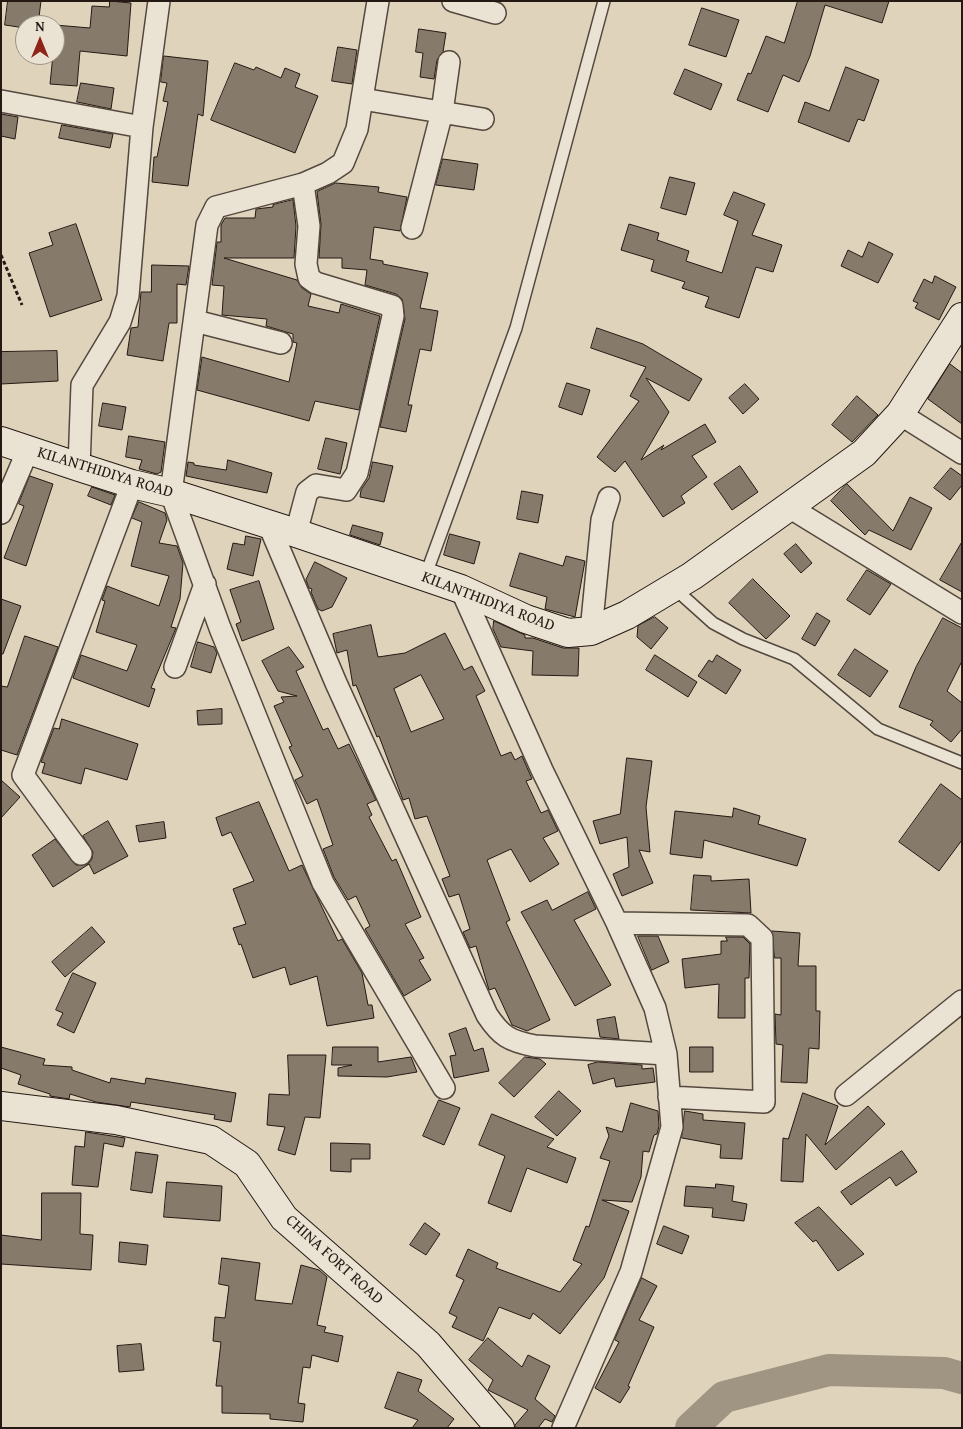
<!DOCTYPE html>
<style>
body{margin:0}
#map{position:relative;width:963px;height:1429px;overflow:hidden;background:#dfd4bb;font-family:"Gentium Book Plus",serif}
canvas{display:block}
.frame{position:absolute;inset:0;border:2px solid #251914;pointer-events:none}
.north{position:absolute;left:15px;top:15px;width:50px;height:50px;box-sizing:border-box;background:#eae3d3;border:1px solid #9b9287;border-radius:50%;rotate:0deg;font-size:14px;font-weight:700;line-height:20px;text-align:center;color:#251914}
.north::after{content:'';display:block;margin:auto;width:18px;height:22px;background:#8f2418;clip-path:polygon(50% 0,100% 100%,50% 72%,0 100%)}
</style>
<div id="map">
<canvas width="963" height="1429"></canvas>
<div class="frame"></div>
<div class="north">N</div>
</div>
<script>
const ctx = document.querySelector('canvas').getContext('2d');
ctx.lineJoin = 'round';
function strokePath(path, color, width, dash) { ctx.strokeStyle = color; ctx.lineWidth = width; ctx.lineCap = dash ? 'butt' : 'round'; ctx.setLineDash(dash || []); ctx.stroke(path); }
function paint(path, color) { ctx.fillStyle = color; ctx.fill(path, 'evenodd'); }
function write(font, color, halo, rows, align = 'center') {
  ctx.font = font + ' "Gentium Book Plus",serif'; ctx.lineWidth = 4; ctx.setLineDash([]); ctx.textBaseline = 'middle'; ctx.strokeStyle = halo; ctx.fillStyle = color; for (const [text, x, y, turn = 0] of rows) {
    ctx.save(); ctx.translate(x, y); ctx.rotate((+turn || 0) * Math.PI / 180); ctx.textAlign = isNaN(turn) ? turn : align; if (halo) ctx.strokeText(text, 0, 0); ctx.fillText(text, 0, 0); ctx.restore();
  }
}
strokePath(new Path2D(`
 M691,1428L724,1397L829,1370L944,1373L962,1378`), '#a09482', 32);
const building = new Path2D(`
 M8,1H41L38,25H25V28L5,25Z
 M110,1L131,3L127,56L80,51L77,86L50,84L53,55H55V25L90,28L92,6L109,7Z
 M798,1H889L882,23L825,5L810,56L799,82L783,75L768,112L737,100L748,73L751,74L766,36L784,43Z
 M702,8L739,20L726,57L689,45Z
 M419,29L446,33L443,52L437,60L434,79L420,77L423,53L416,52Z
 M338,47L357,50L352,84L332,81Z
 M164,56L208,61L203,116L198,114L188,186L152,182L154,157H157L168,102L163,101L167,83L161,82Z
 M235,63L254,70L256,67L281,78L285,68L300,74L295,87L318,96L295,153L211,120Z
 M846,67L879,80L864,121L858,119L849,142L798,122L805,102L829,111Z
 M685,69L722,84L711,110L674,94Z
 M81,83L114,88L111,109L77,102Z
 M1,114L18,117L15,139L1,136Z
 M62,125L113,134L110,148L59,138Z
 M443,159L478,164L474,190L436,185Z
 M670,177L695,183L686,215L661,208Z
 M336,183L379,187L378,192L407,197L400,231L374,227L370,259L383,261V264L428,273L420,308L438,311L431,351L420,349L408,405H412L406,432L380,427L405,319L402,299L396,294L365,285L367,270L342,268V258H319L321,224L317,192Z
 M734,192L765,204L752,235L782,245L773,272L756,267L739,318L705,307L709,297L682,288L685,282L651,271L654,260L621,250L629,224L659,233L657,240L689,251L686,261L722,273L738,221L724,215Z
 M293,200L296,226L294,258H224L297,280L302,288L311,294L308,306L339,313L341,304L380,316L359,410L315,401L309,421L197,390L202,357L289,382L297,343L293,342V334L266,326L267,319L222,315L224,286L212,285L217,242H221V225L225,218H255L256,209L273,207V205Z
 M76,224L102,300L50,317L29,253L53,245L49,233Z
 M869,242L893,254L878,283L841,266L848,250L862,257Z
 M152,265L189,266L186,285L177,284V323H169L163,361L127,355L131,328L138,327L141,292H151Z
 M935,276L956,287L939,320L915,308L918,303L913,301L924,279L932,283Z
 M597,328L643,344L702,379L689,401L646,378L669,412L641,460L664,445L661,450L705,424L716,442L692,456L707,477L681,496L685,503L663,517L625,461L615,472L597,457L639,401L630,396L646,367L591,348Z
 M57,351L58,381L1,384V352Z
 M950,364L962,373V424L928,399Z
 M567,383L590,390L582,415L559,407Z
 M745,384L759,399L743,414L729,398Z
 M857,396L878,415L852,442L832,425Z
 M103,403L126,407L122,430L99,426Z
 M129,436L165,442L161,472L157,474L139,469L142,460L126,457Z
 M326,438L347,443L340,474L318,469Z
 M228,460L272,473L267,493L186,476L188,462L194,463V465L226,470Z
 M373,462L393,466L384,502L360,497L361,490L369,478Z
 M740,466L758,492L732,510L714,484Z
 M951,468L962,476V485L950,500L934,488Z
 M30,476L53,484L26,566L4,558L24,506L19,504Z
 M847,484L893,531L910,497L932,508L911,550L869,530L865,535L831,501Z
 M92,487L115,495L111,505L88,496Z
 M522,491L543,495L538,523L517,519Z
 M139,502L165,513L167,520L159,543L177,546L183,563L180,599L171,627L176,628L151,688L155,689L149,707L73,678L81,655L127,671L137,645L96,632L105,601L102,600L107,586L159,606L169,576L131,566L142,522L132,518Z
 M353,525L383,533L380,545L350,535Z
 M450,534L480,542L474,564L444,555Z
 M246,536L261,539L253,576L227,569L233,543L244,545Z
 M962,542V592L940,580Z
 M796,544L812,563L801,573L784,554Z
 M520,553L563,566L566,556L585,561L575,617L545,609L547,597L510,586Z
 M315,562L347,578L332,607L322,611L318,609L311,592L312,589L309,588L306,580Z
 M867,570L891,584L870,615L847,600Z
 M753,579L790,616L766,639L729,603Z
 M259,581L274,629L242,641L236,624L241,622L230,590Z
 M1,599L21,606L3,654H1Z
 M817,613L830,621L815,646L802,639Z
 M655,617L668,628L651,649L637,637L638,626Z
 M943,618L962,628V661L947,691L962,703V729L951,742L930,725L933,721L899,707L916,667Z
 M494,621L525,635V638H533L563,648H579L578,676L532,675L533,651L501,647L493,629Z
 M371,625L378,657L405,653L445,633L464,670L472,666L485,691L476,696L501,756L511,752L515,760L522,756L532,779L526,781L541,813L548,810L558,831L543,838L559,864L530,882L511,849L487,860L510,920L506,922L550,1020L527,1031L512,1025L495,988L489,990L476,946L470,948L463,932L470,929L459,894L449,897L442,879L450,876L427,816L415,819L409,798L403,800L379,736L377,737L356,685L353,686L347,650L337,653L333,634ZM421,675L444,719L411,732L394,689Z
 M25,636L58,647L17,755L1,750V686L7,687Z
 M198,642L214,647L217,653L211,673L191,667Z
 M289,647L304,667L296,671L323,730L328,728L338,749L349,744L376,800L367,804L372,815L369,817L392,861L396,859L421,917L405,924L424,958L419,960L431,980L404,996L365,929L370,926L356,896L348,900L334,877L323,849L333,845L317,799L307,804L295,780L303,776L289,747L292,746L274,706L284,702L281,697L297,696L278,691L262,661Z
 M855,649L888,671L870,697L838,675Z
 M655,655L697,682L688,697L646,670Z
 M717,655L741,670L726,694L698,676L709,660L712,662Z
 M222,709V724L198,725L197,711Z
 M62,719L138,744L127,780L85,768L81,784L42,773L45,763L41,762L54,728L59,729Z
 M627,758L652,761L646,807L650,852L639,850L653,883L622,896L613,874L629,867L627,837L600,844L593,821L620,814Z
 M1,780L20,797L1,818Z
 M941,784L962,800V840L939,871L899,842Z
 M259,802L289,871L302,865L338,941L342,939L362,973L368,1005H372L374,1018L327,1026L317,976L290,985L285,967L253,978L241,944L239,945L233,928L246,924L233,889L254,881L231,832L222,836L216,818Z
 M734,808L760,816L758,824L806,839L797,866L704,840L702,858L670,854L675,811L732,817Z
 M108,821L128,856L94,874L89,864L53,887L32,855L55,839L76,865L88,864L92,859L93,852L83,836Z
 M164,822L166,838L139,842L136,826Z
 M694,875L711,876V881L749,879L751,913L691,910Z
 M588,892L596,909L574,920L611,985L575,1006L521,912L547,900L552,910Z
 M92,927L105,942L65,977L52,962Z
 M772,931L800,933L798,966H816V1011H820L819,1049L809,1048L807,1083L781,1082L783,1045L776,1044L775,1014L781,1015V958H775Z
 M638,936H658L669,962L652,970Z
 M726,937H743L750,944L749,978H745V1018H718L719,984L685,988L682,959L721,954V941H727Z
 M73,973L96,983L74,1033L57,1025L63,1013L56,1010Z
 M615,1017L619,1039L600,1037L597,1020Z
 M466,1028L474,1051L483,1048L489,1071L454,1078L450,1056L456,1055L449,1034Z
 M1,1047L45,1059L43,1065L72,1067V1070L110,1083L111,1078L145,1084L146,1078L236,1093L231,1122L214,1119L215,1115L131,1102L130,1107L96,1102L70,1094L69,1099L50,1096V1094L18,1084L21,1075L1,1068Z
 M333,1047H378V1062L411,1057L417,1072L387,1077L338,1076V1068L352,1065H332Z
 M690,1047H713V1072H690Z
 M288,1055H326L320,1118L305,1117L295,1155L278,1150L285,1127L267,1125L269,1094L289,1095Z
 M525,1057L540,1059L546,1064L514,1097L499,1083Z
 M598,1062L642,1065V1069L653,1068L655,1082L616,1087L614,1078L593,1084L588,1065Z
 M559,1091L581,1111L557,1136L535,1117Z
 M803,1093L838,1106L825,1145L868,1106L885,1124L836,1170L806,1134L803,1182L781,1181L783,1138L788,1139Z
 M439,1100L460,1108L444,1145L423,1136Z
 M631,1103L658,1111L659,1126L657,1134L654,1135L649,1152L643,1151L641,1177L632,1202L602,1200L629,1211L604,1278L560,1334L533,1313L530,1319L499,1307L483,1341L452,1327L457,1317L449,1313L464,1280L456,1276L468,1249L498,1263L496,1268L560,1292L582,1264L573,1260L586,1226L589,1227L610,1161L600,1158L609,1136L606,1127L622,1132Z
 M685,1111L703,1114V1120L745,1123L742,1159L720,1158L721,1145L682,1138Z
 M492,1114L554,1139L547,1147L576,1158L567,1183L527,1168L511,1212L488,1203L505,1156L479,1145Z
 M86,1132L125,1138L123,1147L104,1143L98,1187L72,1185L75,1146L84,1147Z
 M331,1143L370,1144V1159H351V1172L331,1171Z
 M902,1151L917,1172L896,1186L890,1177L851,1205L841,1192Z
 M136,1152L158,1155L152,1193L131,1190Z
 M167,1182L222,1186L220,1221L164,1217Z
 M716,1184L734,1186L732,1201L747,1204L744,1221L712,1217L713,1208L684,1206L686,1186L715,1188Z
 M42,1193H81L80,1234L93,1235L91,1270L1,1264V1235L41,1240Z
 M819,1207L864,1254L838,1271L816,1240L813,1242L795,1223Z
 M425,1223L440,1234L426,1255L410,1245Z
 M664,1226L689,1236L682,1254L657,1244Z
 M120,1242L148,1245L146,1265L119,1262Z
 M222,1258L260,1263L255,1300L292,1304L301,1265L319,1270L327,1277L317,1325L326,1327L324,1332L343,1336L338,1362L312,1355L310,1368L303,1367L298,1403L305,1404L303,1422L270,1419V1414L222,1413V1386H216L221,1342L213,1341L215,1317L225,1318L229,1286L219,1284Z
 M642,1278L657,1286L639,1320L654,1327L628,1386L630,1387L620,1403L595,1388L619,1342L615,1340Z
 M488,1338L522,1367L528,1355L550,1366L535,1399L555,1416L552,1422L545,1419L538,1428H515V1425L528,1410L488,1390L493,1380L469,1360Z
 M141,1344L144,1370L119,1372L117,1346Z
 M398,1372L422,1380L418,1391L454,1419L447,1428H412L418,1420L385,1408Z`);
paint(building, '#867a6b');
strokePath(building, '#251914', 1);
const lane = new Path2D(`
 M425,577L516,328L604,1
 M674,588L713,623L743,639L794,659L878,729L962,763`);
const street = new Path2D(`
 M378,1L357,129L343,163L328,173L303,184L216,207L207,225L171,493L220,628L323,883L444,1088
 M453,1L495,13
 M362,99L483,119
 M1,101L142,127
 M412,228L442,112L449,62
 M195,321L281,343
 M900,414L962,453
 M79,467L82,385L120,322L128,296L142,127L159,1
 M789,507L962,613
 M1,513L28,450
 M269,525L336,683L487,1015C501,1036 509,1041 535,1046L666,1054
 M296,533L307,492L316,485L346,490L357,473L393,316L392,306L316,283L309,278L306,264L309,226L303,184
 M461,589L542,770L617,923L655,1008L666,1054L672,1127L631,1272L563,1428
 M591,631L602,520L609,498
 M175,667L205,584
 M81,854L23,775L132,484
 M617,923L748,925L762,938L764,1102L669,1097
 M846,1095L962,1001`);
const secondary = new Path2D(`
 M1,441L79,467L132,484L171,493L296,533L461,589L526,619L568,633L591,631L627,615L692,576L864,453L900,414L962,317
 M1,1106L116,1120L211,1140L247,1164L284,1218L428,1344L500,1428`);
strokePath(lane, '#54483e', 14);
strokePath(street, '#54483e', 24);
strokePath(secondary, '#251914', 30);
strokePath(new Path2D(`
 M1,255L22,305`), '#251914', 3, [4, 2.5]);
strokePath(lane, '#eae3d3', 11);
strokePath(street, '#eae3d3', 21);
strokePath(secondary, '#eae3d3', 28);
write('16px', '#251914', '#eae3d3', [
 ["KILANTHIDIYA ROAD",105,473,17],
 ["KILANTHIDIYA ROAD",488,602,21],
 ["CHINA FORT ROAD",334,1260,42]
]);
</script>
